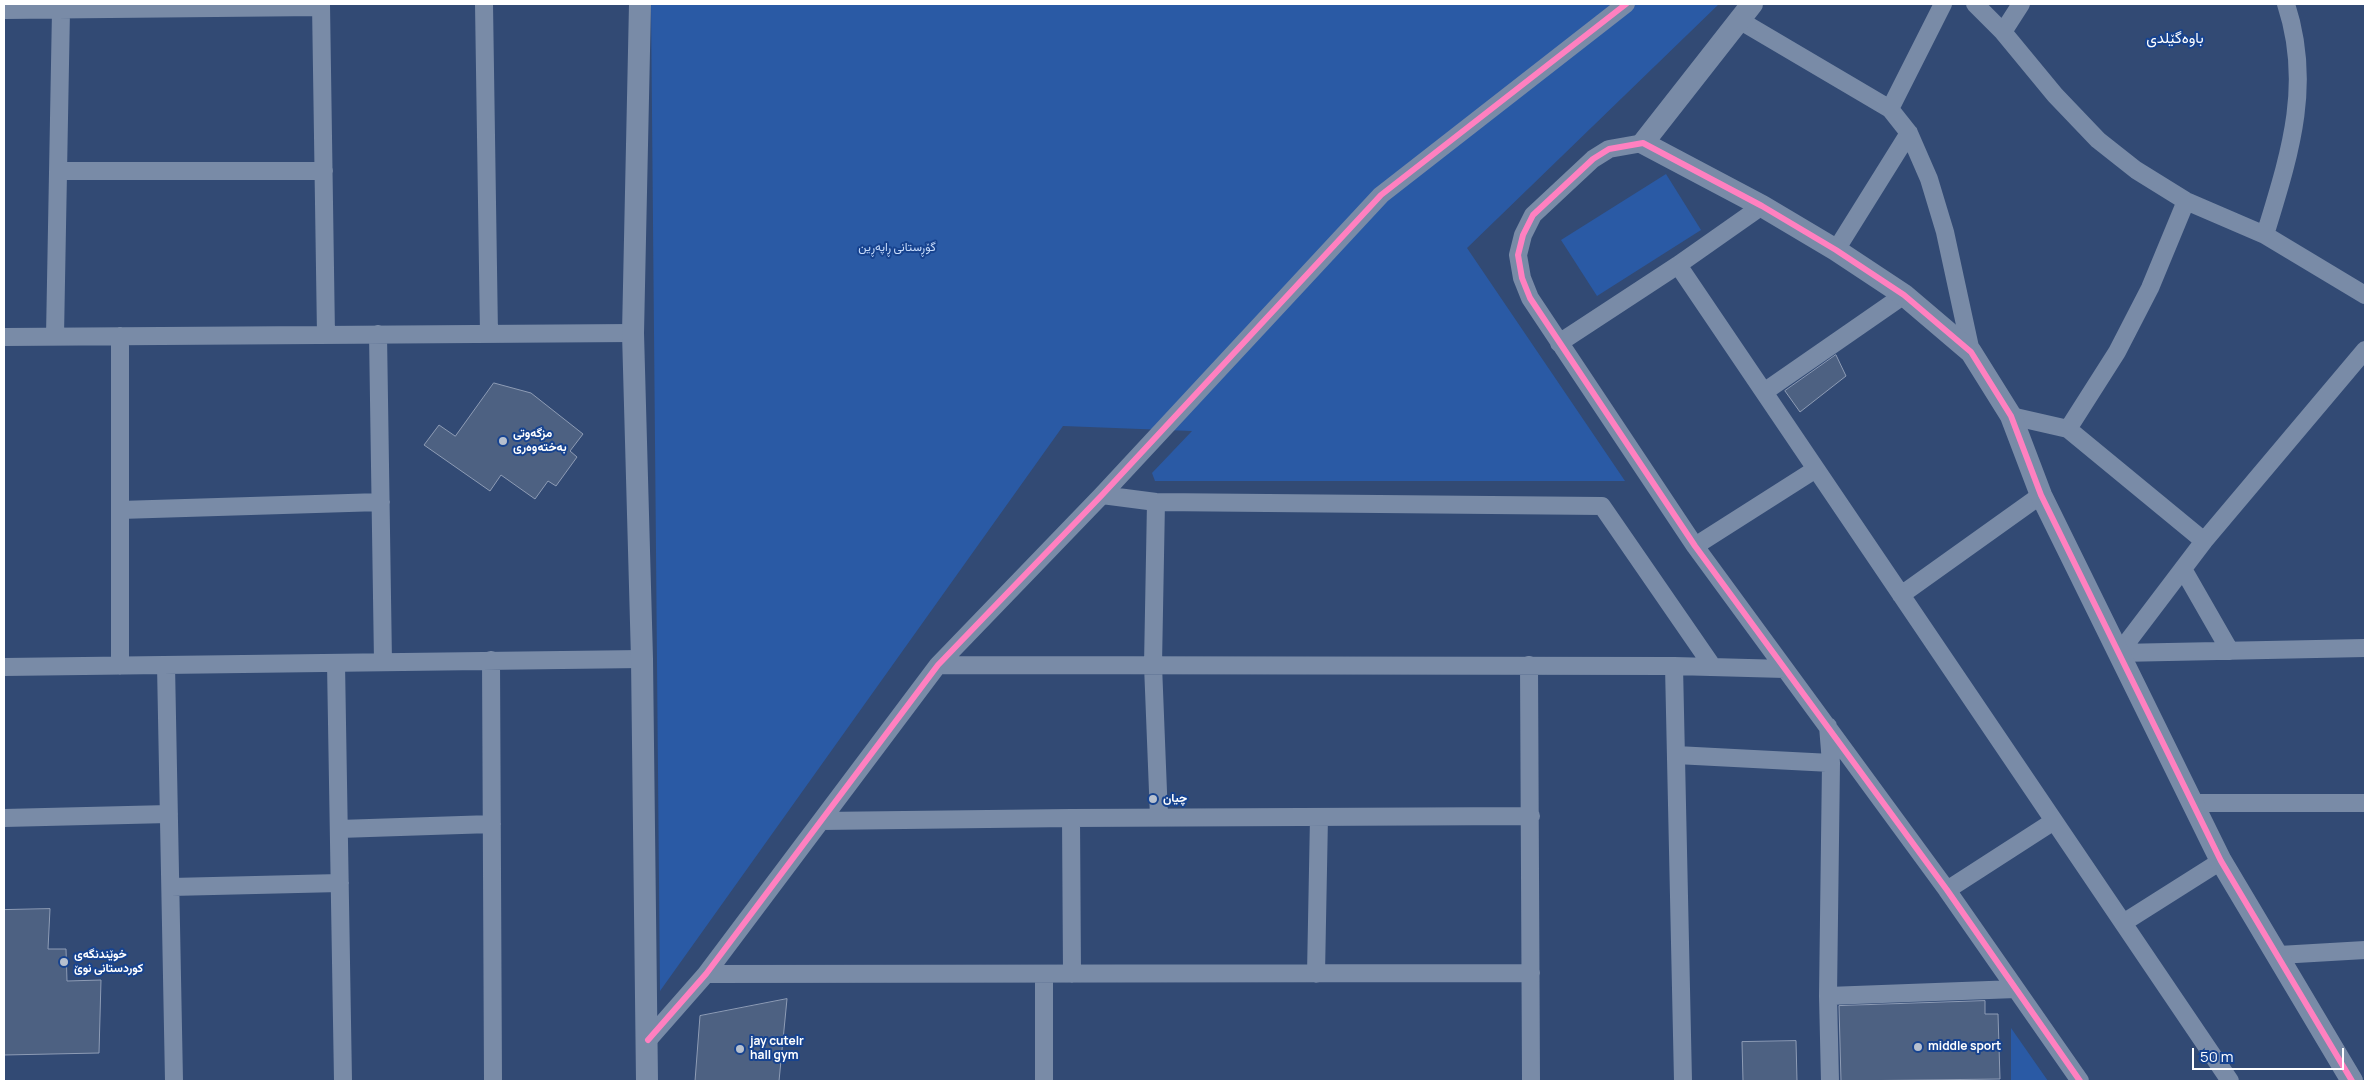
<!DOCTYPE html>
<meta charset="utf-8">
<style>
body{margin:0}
#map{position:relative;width:2369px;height:1085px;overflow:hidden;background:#324a74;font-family:Manrope,sans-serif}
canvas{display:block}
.frame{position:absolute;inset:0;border:5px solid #fff;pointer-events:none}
.scale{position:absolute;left:2192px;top:1048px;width:152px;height:22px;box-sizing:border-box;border:2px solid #fff;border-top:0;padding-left:6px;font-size:15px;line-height:18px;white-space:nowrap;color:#fff;-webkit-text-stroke:4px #17438f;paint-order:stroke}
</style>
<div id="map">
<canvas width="2369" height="1085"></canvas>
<div class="frame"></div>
<div class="scale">50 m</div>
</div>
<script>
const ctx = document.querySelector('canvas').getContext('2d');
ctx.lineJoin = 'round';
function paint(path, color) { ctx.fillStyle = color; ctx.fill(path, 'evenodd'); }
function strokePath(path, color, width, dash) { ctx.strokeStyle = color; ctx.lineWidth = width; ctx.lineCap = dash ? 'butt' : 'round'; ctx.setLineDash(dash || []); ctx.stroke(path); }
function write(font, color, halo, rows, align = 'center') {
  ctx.font = font + ' Manrope,Vazirmatn,sans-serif'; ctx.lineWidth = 4; ctx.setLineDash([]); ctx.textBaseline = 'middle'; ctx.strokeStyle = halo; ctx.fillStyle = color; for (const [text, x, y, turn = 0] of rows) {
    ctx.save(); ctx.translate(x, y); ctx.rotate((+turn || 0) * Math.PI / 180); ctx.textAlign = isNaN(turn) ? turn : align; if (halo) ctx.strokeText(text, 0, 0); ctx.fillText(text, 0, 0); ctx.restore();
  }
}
paint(new Path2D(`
 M651,4H1719L1467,248L1625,481H1155L1152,473L1192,431L1063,426L660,991Z
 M1666,174L1701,230L1597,296L1561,240Z
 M2011,1028L2048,1081H2011Z`), '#2a5aa5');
const building = new Path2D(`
 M1836,355L1846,376L1800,412L1785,391Z
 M494,383L531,393L583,434L570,451L577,457L556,486L548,481L535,499L501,475L490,491L424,445L439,425L455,436Z
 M50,909L48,949H66L67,981L101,980L99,1053L4,1055V910Z
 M787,999L779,1081H695L700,1016Z
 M1985,1001V1014H1998L2000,1079L1841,1081L1839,1006Z
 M1796,1041L1797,1081H1743L1742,1042Z`);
paint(building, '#4d6182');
strokePath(building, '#8e9cb5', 1);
strokePath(new Path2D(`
 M321,4L326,335
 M484,4L489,334
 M1975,4L2003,32L2055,95L2098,140L2136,170L2186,201L2265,235L2365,295
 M4,10L321,7
 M1739,20L1890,109L1909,133L1929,179L1945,232L1971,352
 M2003,32L2021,4
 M1890,109L1943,4
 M1643,143L1609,149L1593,159L1533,215L1523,235L1518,255L1522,278L1530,298L1695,546L1947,890L2080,1081
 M58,171H324
 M2265,235C2289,156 2313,86 2286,4
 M1836,250L1909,133
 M1678,265L2230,1081
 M378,334L383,662
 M55,336L61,10
 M4,337L633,333
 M1559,343L1678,265L1762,206
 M1764,392L1904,295
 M2011,416L2068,429L2204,541
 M2068,429L2117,352L2150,288L2186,201
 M1102,495L1156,502L1602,506L1713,667
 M1156,502L1153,665L1159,817
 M120,510L381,502
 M1695,546L1816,469
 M2183,569L2230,651
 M1901,595L2041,495
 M2119,653L2204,541L2365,350
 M2119,653L2365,648
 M491,660L493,1081
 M336,663L343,1081
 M166,665L174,1081
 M938,665L1674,666L1785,669
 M1529,665L1531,1081
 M120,666V336
 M1674,666L1683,1081
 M4,667L642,659
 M1828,726L1831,763L1828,996L1830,1081
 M1676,755L1831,763
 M2193,803H2365
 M4,818L169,814
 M1071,818L1072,974
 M821,821L1071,818L1531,816
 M339,829L492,824
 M171,887L340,883
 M1947,890L2054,821
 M2123,923L2221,861
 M2279,955L2365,950
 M706,974L1531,973
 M1316,974L1319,817
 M1828,996L2016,989
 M648,1040L706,974L938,665L1102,495L1381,195L1626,4
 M1044,1081V974`), '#798ba7', 18);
strokePath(new Path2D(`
 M640,4L633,333L642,659L647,1081
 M1752,4L1643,143L1762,206L1836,250L1904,295L1971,352L2011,416L2041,495L2221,861L2352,1081`), '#798ba7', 22);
strokePath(new Path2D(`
 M648,1040L706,974L938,665L1102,495L1381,195L1626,4
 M2080,1081L1947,890L1695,546L1530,298L1522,278L1518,255L1523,235L1533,215L1593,159L1609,149L1643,143L1762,206L1836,250L1904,295L1971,352L2011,416L2041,495L2221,861L2352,1081`), '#ff80c0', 6);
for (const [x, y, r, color] of [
 [503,441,5,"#b7c0ce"],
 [1153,799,5,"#b7c0ce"],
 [64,962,5,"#b7c0ce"],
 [1918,1047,5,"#b7c0ce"],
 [740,1049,5,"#b7c0ce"]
]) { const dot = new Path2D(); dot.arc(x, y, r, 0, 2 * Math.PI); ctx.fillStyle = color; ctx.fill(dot); strokePath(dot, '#17438f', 2); }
write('12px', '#c9ddfb', '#17438f', [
 ["گۆڕستانی ڕاپەڕین",897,248]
]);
write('bold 12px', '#fff', '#17438f', [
 ["مزگەوتی",513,434],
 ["بەختەوەری",513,448],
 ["چيان",1163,799],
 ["خوێندنگەی",74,955],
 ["کوردستانی نوێ",74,969],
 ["jay cutelr",750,1042],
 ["hall gym",750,1056],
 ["middle sport",1928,1047]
], 'left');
write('15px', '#fff', '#17438f', [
 ["باوەگێلدی",2175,39]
]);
</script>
